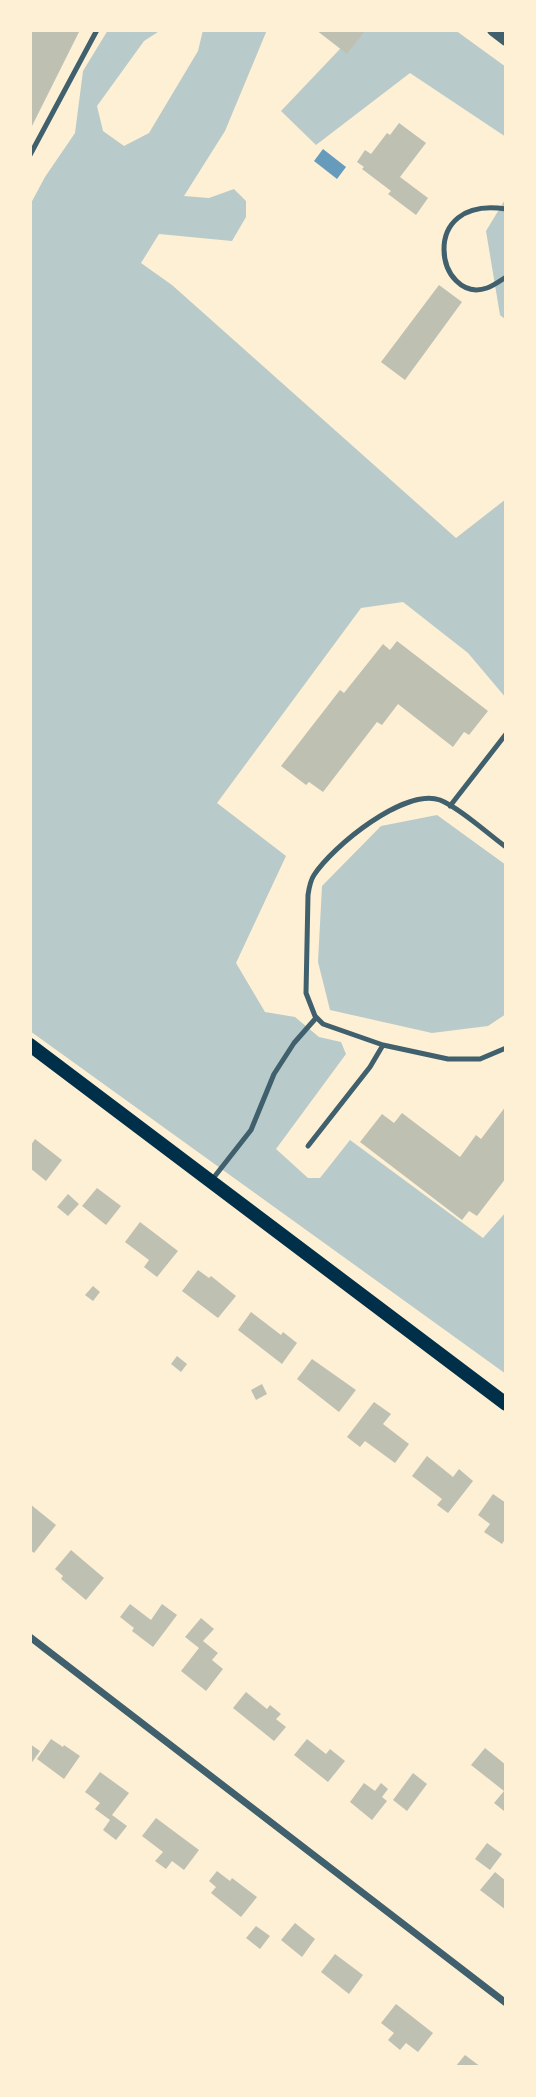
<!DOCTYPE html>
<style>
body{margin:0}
#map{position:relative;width:536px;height:2097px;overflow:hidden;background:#fdf0d5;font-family:"Times New Roman",serif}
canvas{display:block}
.frame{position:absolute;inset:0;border:32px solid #fdf0d5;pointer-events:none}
</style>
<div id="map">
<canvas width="536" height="2097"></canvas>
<div class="frame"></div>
</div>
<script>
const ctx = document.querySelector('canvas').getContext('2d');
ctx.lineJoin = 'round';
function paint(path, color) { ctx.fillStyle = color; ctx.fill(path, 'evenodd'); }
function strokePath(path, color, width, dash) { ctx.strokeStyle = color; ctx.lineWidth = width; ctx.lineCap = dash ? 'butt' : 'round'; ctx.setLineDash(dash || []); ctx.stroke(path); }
paint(new Path2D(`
 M108,30H161L144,41L97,106L103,131L124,146L149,133L198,51L203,30H267L225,131L184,196L209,198L234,189L246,201V217L232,241L159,234L141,263L172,285L456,538L506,499V698L468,653L403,602L361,608L217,803L286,856L236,963L265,1012L295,1017L319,1037L341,1042L346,1054L276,1149L308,1178H320L350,1140L483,1238L506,1212V1374L30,1031V205L45,177L75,133L83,71Z
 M358,30H455L506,67V137L410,73L316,145L281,111Z
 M506,198V320L500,315L486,231Z
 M437,815L506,865V1014L488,1026L432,1033L330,1010L318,962L322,886L381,826Z`), '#b9caca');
paint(new Path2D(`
 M323,149L346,167L337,179L314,161Z`), '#669bbc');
paint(new Path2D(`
 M30,30H80L30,130Z
 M316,30H361L364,32L347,54Z
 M399,123L426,143L400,177L428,198L416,215L388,194L391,191L362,169L364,167L357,162L365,150L371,154L387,133L390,135Z
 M439,285L462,302L405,380L381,362Z
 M397,641L488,711L469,735L464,732L453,747L398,704L382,725L377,722L323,792L309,782L306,785L281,766L340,690L344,693L383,644L390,650Z
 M506,1106V1178L477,1216L469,1211L462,1220L360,1142L382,1114L394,1123L402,1113L460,1157L476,1135L481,1139Z
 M35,1139L62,1160L46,1181L30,1168V1144L31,1145Z
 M97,1188L121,1206L106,1225L82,1206Z
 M68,1194L79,1204L68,1216L57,1207Z
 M140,1222L178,1251L157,1277L144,1267L149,1260L125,1242Z
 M198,1270L209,1278L211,1276L236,1296L218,1318L182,1291Z
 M93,1286L100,1292L93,1301L85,1295Z
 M251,1312L281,1335L283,1332L297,1343L282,1364L238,1330Z
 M177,1356L187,1364L181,1372L171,1364Z
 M312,1359L356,1390L339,1412L297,1379Z
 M262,1384L267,1394L256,1400L251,1390Z
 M374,1402L391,1414L383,1424L409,1444L395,1463L365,1441L360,1447L347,1437Z
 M427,1456L453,1477L459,1469L473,1481L448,1513L437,1505L442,1499L412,1476Z
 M493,1494L506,1503V1538L502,1544L484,1532L490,1524L478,1515Z
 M30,1504L56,1525L34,1553L30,1550Z
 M71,1550L104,1578L86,1600L61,1579L63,1576L55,1569Z
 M130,1604L151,1620L162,1604L177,1615L153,1647L132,1631L134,1628L120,1617Z
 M201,1618L214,1629L203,1641L218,1653L212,1660L223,1669L206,1691L181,1671L199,1648L185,1637Z
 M246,1692L267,1709L270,1705L281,1714L276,1719L286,1727L274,1741L233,1708Z
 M51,1739L63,1747L64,1745L80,1756L64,1779L37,1759Z
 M307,1739L326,1754L330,1749L345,1761L328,1782L294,1755Z
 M30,1744L40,1751L30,1765Z
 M485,1748L506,1765V1808L504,1811L494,1803L504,1791L471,1765Z
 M100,1772L129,1793L112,1815L127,1826L116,1840L103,1830L110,1820L95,1809L100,1803L85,1792Z
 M413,1773L427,1784L407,1811L393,1800Z
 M364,1783L375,1791L381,1783L388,1789L382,1797L387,1801L372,1820L350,1802Z
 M156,1818L199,1850L184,1870L172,1861L166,1869L155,1861L163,1852L142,1836Z
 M487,1843L502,1854L490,1870L475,1859Z
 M217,1871L230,1881L232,1878L257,1897L241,1917L211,1893L216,1887L209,1881Z
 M495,1872L506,1881V1910L480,1890Z
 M295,1923L315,1939L302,1957L281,1940Z
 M256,1926L270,1936L260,1949L246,1938Z
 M335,1954L363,1975L349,1994L321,1972Z
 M396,2004L433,2033L418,2052L406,2043L400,2050L388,2040L394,2033L381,2023Z
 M465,2055L481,2067H455Z`), '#bec0b2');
strokePath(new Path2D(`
 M30,155L97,30
 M506,209C416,195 437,305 487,288C493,286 500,281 506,277
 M450,806L506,734
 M506,847C488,834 460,808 440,800C404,788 333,846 314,875C310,881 309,888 308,895L306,993L315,1016L323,1024L383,1045L448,1059H480L506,1048
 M308,1146L370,1067L383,1045
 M211,1181L251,1130L274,1074L294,1043L316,1018`), '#3f606c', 5);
strokePath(new Path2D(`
 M30,1637L506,2003`), '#3f606c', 7);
strokePath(new Path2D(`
 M493,30L506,40`), '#3f606c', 12);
strokePath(new Path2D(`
 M30,1045L506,1404`), '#003049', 14);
</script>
